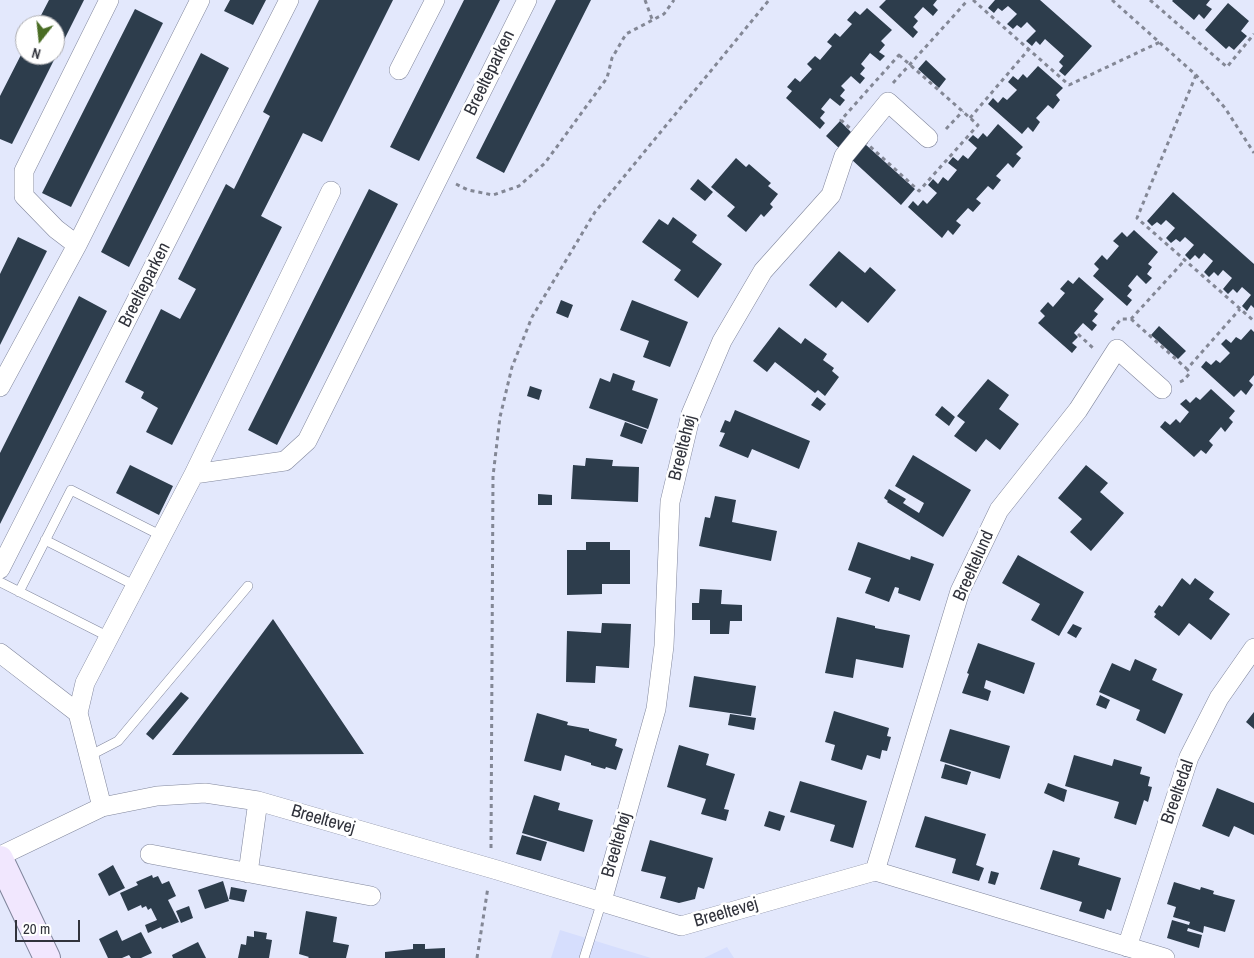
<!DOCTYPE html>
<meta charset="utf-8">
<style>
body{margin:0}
#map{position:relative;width:1254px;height:958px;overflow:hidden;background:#e3e8fc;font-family:"Archivo Narrow",sans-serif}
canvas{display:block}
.north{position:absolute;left:15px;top:15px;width:50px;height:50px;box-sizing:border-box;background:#fff;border:1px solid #adadb1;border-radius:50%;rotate:196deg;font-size:14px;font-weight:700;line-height:20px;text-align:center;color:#31333c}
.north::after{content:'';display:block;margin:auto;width:18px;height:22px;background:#4a6d24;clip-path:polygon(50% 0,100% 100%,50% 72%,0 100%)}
.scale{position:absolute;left:15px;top:920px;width:65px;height:22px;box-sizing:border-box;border:2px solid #31333c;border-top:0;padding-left:6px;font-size:15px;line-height:18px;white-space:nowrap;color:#31333c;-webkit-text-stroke:4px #fff;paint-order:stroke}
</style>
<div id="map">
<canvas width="1254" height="958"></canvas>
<div class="north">N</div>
<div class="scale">20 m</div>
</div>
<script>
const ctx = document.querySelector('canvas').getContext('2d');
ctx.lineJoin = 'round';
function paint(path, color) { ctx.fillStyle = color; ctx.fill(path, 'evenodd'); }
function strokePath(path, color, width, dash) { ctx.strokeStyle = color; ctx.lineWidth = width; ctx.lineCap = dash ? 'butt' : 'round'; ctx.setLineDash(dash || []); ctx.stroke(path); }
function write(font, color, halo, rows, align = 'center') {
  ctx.font = font + ' "Archivo Narrow",sans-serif'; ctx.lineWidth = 5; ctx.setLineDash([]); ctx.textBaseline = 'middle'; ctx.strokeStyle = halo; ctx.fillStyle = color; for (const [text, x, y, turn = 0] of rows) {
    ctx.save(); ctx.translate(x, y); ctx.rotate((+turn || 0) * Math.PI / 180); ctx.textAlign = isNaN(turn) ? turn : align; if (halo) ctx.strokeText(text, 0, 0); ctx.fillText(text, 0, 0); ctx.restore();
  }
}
paint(new Path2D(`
 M560,930L651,958H551Z
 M727,947L734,958H704Z`), '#d6defd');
paint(new Path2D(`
 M49,0H84L12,144L0,139V96L25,47V55H55V25H36Z
 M230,0H266L253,25L224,11Z
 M319,0H393L322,142L303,133L261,216L282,227L172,445L146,432L158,408L141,398L144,392L125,382L161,309L180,319L196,289L178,279L226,184L234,189L270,116L263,112Z
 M464,0H500L419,161L390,147Z
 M556,0H591L504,173L476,158Z
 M886,0H937L933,5L938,10L933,16L923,7L914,17L918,21L913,27L918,32L913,38L879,7Z
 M995,0H1040L1092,46L1065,76L1059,71L1063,66L1059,62L1064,56L1045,39L1040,45L1036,41L1032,46L1026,41L1036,31L1027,22L1021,28L1017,25L1013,29L1007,24L1017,14L1008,6L1002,11L998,8L994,13L988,8Z
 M1173,0H1210L1206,5L1212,9L1204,19L1199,14L1194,20L1172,1Z
 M1228,3L1249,21L1241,31L1247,36L1234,50L1229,46L1226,49L1205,30Z
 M867,8L892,30L881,41L885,45L879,52L885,56L880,61L870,53L861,64L865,68L860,74L865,78L860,84L851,76L841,86L845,90L840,96L845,100L840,106L830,98L821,109L825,112L820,118L825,123L820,129L786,98L792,91L787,87L795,78L800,82L812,69L807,64L815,56L820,60L832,46L827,42L835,33L840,37L852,24L847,20L855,11L860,15Z
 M135,9L163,23L71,207L42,193Z
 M201,53L229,68L129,267L101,252Z
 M926,60L946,79L939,88L918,69Z
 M1038,66L1063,88L1056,95L1060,100L1053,109L1048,105L1036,118L1040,122L1033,132L1028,127L1022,134L988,104L993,98L998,103L1003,97L1007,100L1017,90L1008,82L1013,76L1018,80L1023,74L1027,78Z
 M840,121L853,134L840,149L826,136Z
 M998,124L1023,147L1016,154L1021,158L1013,168L1008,163L996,176L1001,180L993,190L988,186L976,199L981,203L973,212L968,208L956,221L961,225L953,235L948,230L942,238L908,207L913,201L918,206L923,200L927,204L937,193L928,185L933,179L938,184L943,177L948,181L957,170L948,163L953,157L958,161L963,155L968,159L977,148L968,140L973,135L978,139L983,133L987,137Z
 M865,144L915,189L901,205L851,159Z
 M736,158L746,167L749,164L771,183L768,186L778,194L770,204L773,207L764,217L761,214L746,232L727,216L735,207L711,187Z
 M698,179L713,192L705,201L690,189Z
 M369,189L398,204L277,445L248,430Z
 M1173,192L1254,264V308L1251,305L1247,311L1242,306L1251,295L1242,287L1237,293L1233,289L1228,294L1223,289L1232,278L1223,270L1218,276L1214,272L1209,277L1204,272L1213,261L1204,253L1199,259L1195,255L1190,260L1185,255L1194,245L1185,237L1180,242L1176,239L1171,243L1166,238L1175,228L1166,220L1161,225L1157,222L1152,226L1147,221Z
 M673,217L697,235L692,242L722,264L698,298L674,280L681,270L642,242L659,219L668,225Z
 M1134,230L1158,252L1148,264L1152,267L1147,274L1152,278L1146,284L1137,275L1128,286L1132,290L1127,296L1132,300L1127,306L1093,276L1099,269L1094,264L1102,255L1107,260L1119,246L1113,241L1122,232L1127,237Z
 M18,237L47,251L0,345V274Z
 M839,251L865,273L870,267L896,290L868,323L842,301L836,308L809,285Z
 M1079,277L1104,299L1094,311L1098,314L1092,321L1097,325L1092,331L1083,323L1074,333L1078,337L1072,343L1077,347L1072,353L1038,323L1045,316L1040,311L1048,302L1053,307L1065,293L1060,289L1068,280L1073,284Z
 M79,296L107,311L0,524V453Z
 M561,300L573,305L568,318L556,313Z
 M632,300L688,322L670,367L643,357L649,341L620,330Z
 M1159,326L1186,351L1178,359L1151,335Z
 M779,327L801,344L805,338L827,354L823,360L834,368L832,371L839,377L825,396L818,390L815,393L775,362L767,372L753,361Z
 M1251,329L1254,332V375L1249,381L1253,385L1246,395L1241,390L1234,397L1201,367L1206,361L1211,365L1216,360L1220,363L1230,353L1221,344L1226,339L1231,343L1236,337L1241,340Z
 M613,373L635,381L632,390L658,399L648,429L589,408L600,378L610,382Z
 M988,379L1009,395L999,409L1019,424L1000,450L986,439L976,452L954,436L965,422L957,416Z
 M530,386L542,390L539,400L527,396Z
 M1211,389L1235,411L1229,418L1233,422L1225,432L1221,427L1209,441L1213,445L1206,454L1201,450L1194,457L1160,427L1165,421L1170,425L1176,419L1180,423L1189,412L1180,404L1186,399L1190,403L1196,397L1200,400Z
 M817,397L826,404L820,411L811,405Z
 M942,406L955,417L949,426L935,415Z
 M735,410L810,441L799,469L752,449L748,458L719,446L725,433L720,432L725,420L730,422Z
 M625,422L647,430L642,444L620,436Z
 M913,455L971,490L943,537L887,502L888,501L884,498L889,489L906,499L903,503L919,513L924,503L895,486Z
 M586,458L613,460L612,466L639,467L638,502L571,499L573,465L585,466Z
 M130,465L173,486L159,515L116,493Z
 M1086,465L1108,483L1100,492L1124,513L1091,551L1070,532L1082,519L1058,498Z
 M538,494L552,495V505H538Z
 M715,496L736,500L732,522L777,531L771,561L699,546L705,517L710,518Z
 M586,542H610V550H630V584H602V594L567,595V550H586Z
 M858,542L910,560L911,556L934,564L920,601L898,593L899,588L895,587L889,602L865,593L871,578L848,570Z
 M1018,555L1084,592L1059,636L1031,620L1040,604L1002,583Z
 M1182,578L1190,585L1195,578L1214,592L1209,599L1230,614L1211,640L1189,623L1179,636L1154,617L1156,614L1154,612L1159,605L1162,607Z
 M700,589L722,590L721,604L742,605V621H730L729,634H710V620H692V603H699Z
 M837,617L875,626V628L910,635L903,668L856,659L853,678L825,673Z
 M273,619L364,754L172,755Z
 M602,623L631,624L629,668L596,666L595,683L566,682L567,631L601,633Z
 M1073,624L1082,628L1076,638L1067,633Z
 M978,643L1035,663L1024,694L986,680L984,688L991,691L988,701L962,693L969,674L967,673Z
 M1135,659L1157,669L1152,680L1183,694L1165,734L1136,720L1140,710L1099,692L1112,663L1130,671Z
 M694,676L756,686L751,716L689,707Z
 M181,692L189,698L153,740L146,734Z
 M1100,695L1110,700L1106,709L1096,705Z
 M834,711L889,728L887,736L891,737L887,751L882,750L880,759L867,755L862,770L831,760L835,745L825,742Z
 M1254,712V729L1246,722Z
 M537,713L568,722L567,725L589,729V731L617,739L615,746L623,749L616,770L606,767L605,769L591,765V763L565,755L561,771L524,761Z
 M730,714L756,718L754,730L728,725Z
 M950,729L1010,746L1000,779L940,761Z
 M679,745L709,754L706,765L735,774L724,809L729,810L726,821L701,814L706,799L667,787Z
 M1074,755L1112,766L1114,759L1142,767L1140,774L1150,777L1148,786L1152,787L1148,802L1144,800L1136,825L1114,818L1119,802L1065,786Z
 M945,764L971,772L967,785L941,778Z
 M800,781L867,801L853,848L830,841L835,825L790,812Z
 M1048,783L1067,790L1064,802L1044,793Z
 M1217,788L1254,803V835L1234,826L1229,837L1202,826Z
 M534,795L560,803L558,810L593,820L584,852L522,833Z
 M769,811L785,816L780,831L764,826Z
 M925,816L986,834L976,865L984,868L979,881L952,873L956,859L915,847Z
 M522,835L547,842L541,861L516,854Z
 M650,840L713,858L704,889L698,887L695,899L679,903L660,898L666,877L641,871Z
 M1053,850L1080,858L1078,865L1121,878L1111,911L1107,909L1104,919L1079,911L1082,902L1040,889Z
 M113,865L125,888L109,896L98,874Z
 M991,871L999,873L995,885L988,883Z
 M152,875L153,878L158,876L162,884L169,881L176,896L168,900L179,922L162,929L161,927L148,933L145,925L157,920L151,908L148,910L146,906L142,908L141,905L128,911L120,893L138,885L136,882Z
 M223,881L229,901L205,909L198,890Z
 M1174,882L1200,890L1201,887L1214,891L1213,894L1235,900L1225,932L1204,926L1203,933L1188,928L1187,931L1202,935L1199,948L1167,938L1172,920L1189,925L1190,922L1173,917L1176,907L1167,904Z
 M231,887L247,890L244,902L229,899Z
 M189,906L193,918L181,923L176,911Z
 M306,911L337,917L333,942L349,945L346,958H308L309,957L299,954Z
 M117,930L122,941L141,932L152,953L141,958H131L129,955L122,958H108L99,939Z
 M254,931L267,933L266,939L272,940L269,958H238L241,944L246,945L247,936L254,937Z
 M198,942L206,958H173L172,955Z
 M413,944H425V949L445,948V958H385V952L413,949Z`), '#2d3d4c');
const service = new Path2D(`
 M45,540L136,586
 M0,582L109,637
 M19,592L71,490L162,536
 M89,756L118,741L248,586
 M584,958L602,901`);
const minor = new Path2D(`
 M399,70L435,0
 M77,245L56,229L24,196V171L109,0
 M0,387L77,245L200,0
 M194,474L285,461L307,441L527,0
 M0,569L289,0
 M0,653L78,713
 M102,807L78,713L85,683L194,474L331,191
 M150,854L371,896
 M0,856L102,807L157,796L205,793L258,801L497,870L681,926L875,871L1165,958
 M875,871L960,591L999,510L1078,410L1117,349L1162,389
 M248,873L258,801
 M602,901L656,709L664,646L670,502L691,414L722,341L763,271L831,195L844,156L888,102L928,138
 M1127,947L1189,757L1219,698L1254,648`);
const secondary = new Path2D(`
 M0,859L47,958`);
strokePath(service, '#80869c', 10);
strokePath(minor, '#80869c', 20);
strokePath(secondary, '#80869c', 28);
strokePath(new Path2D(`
 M645,0L652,19
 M973,0L1069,85L1160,42
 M1112,0L1196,75L1225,108L1254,153
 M1150,0L1227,67L1254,34
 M899,55L978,125L919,191L841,120Z
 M1196,75L1137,218L1254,321
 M893,83L968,0
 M970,118L1029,49
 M946,129L963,111
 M456,184L468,190L493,195L519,186L545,163L607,78L612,58L626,34L664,14L674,0
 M1131,319L1187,369
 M1112,330L1121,319H1131L1185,260
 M1078,334L1094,349
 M1180,382L1184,380L1190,373L1187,369L1240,309
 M491,848L493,476L500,417L512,367L532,317L595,212L769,0
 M477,958L488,887`), '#838795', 3, [4, 4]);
strokePath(service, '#fff', 9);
strokePath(minor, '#fff', 19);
strokePath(secondary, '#f1e7fe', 26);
write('18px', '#31333c', '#fff', [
 ["Breelteparken",490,73,-64],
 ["Breelteparken",145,285,-63],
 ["Breeltehøj",683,448,-76],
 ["Breeltelund",974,566,-66],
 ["Breeltedal",1178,792,-71],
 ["Breeltevej",323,820,16],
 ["Breeltehøj",617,845,-74],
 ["Breeltevej",726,913,-16]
]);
</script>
